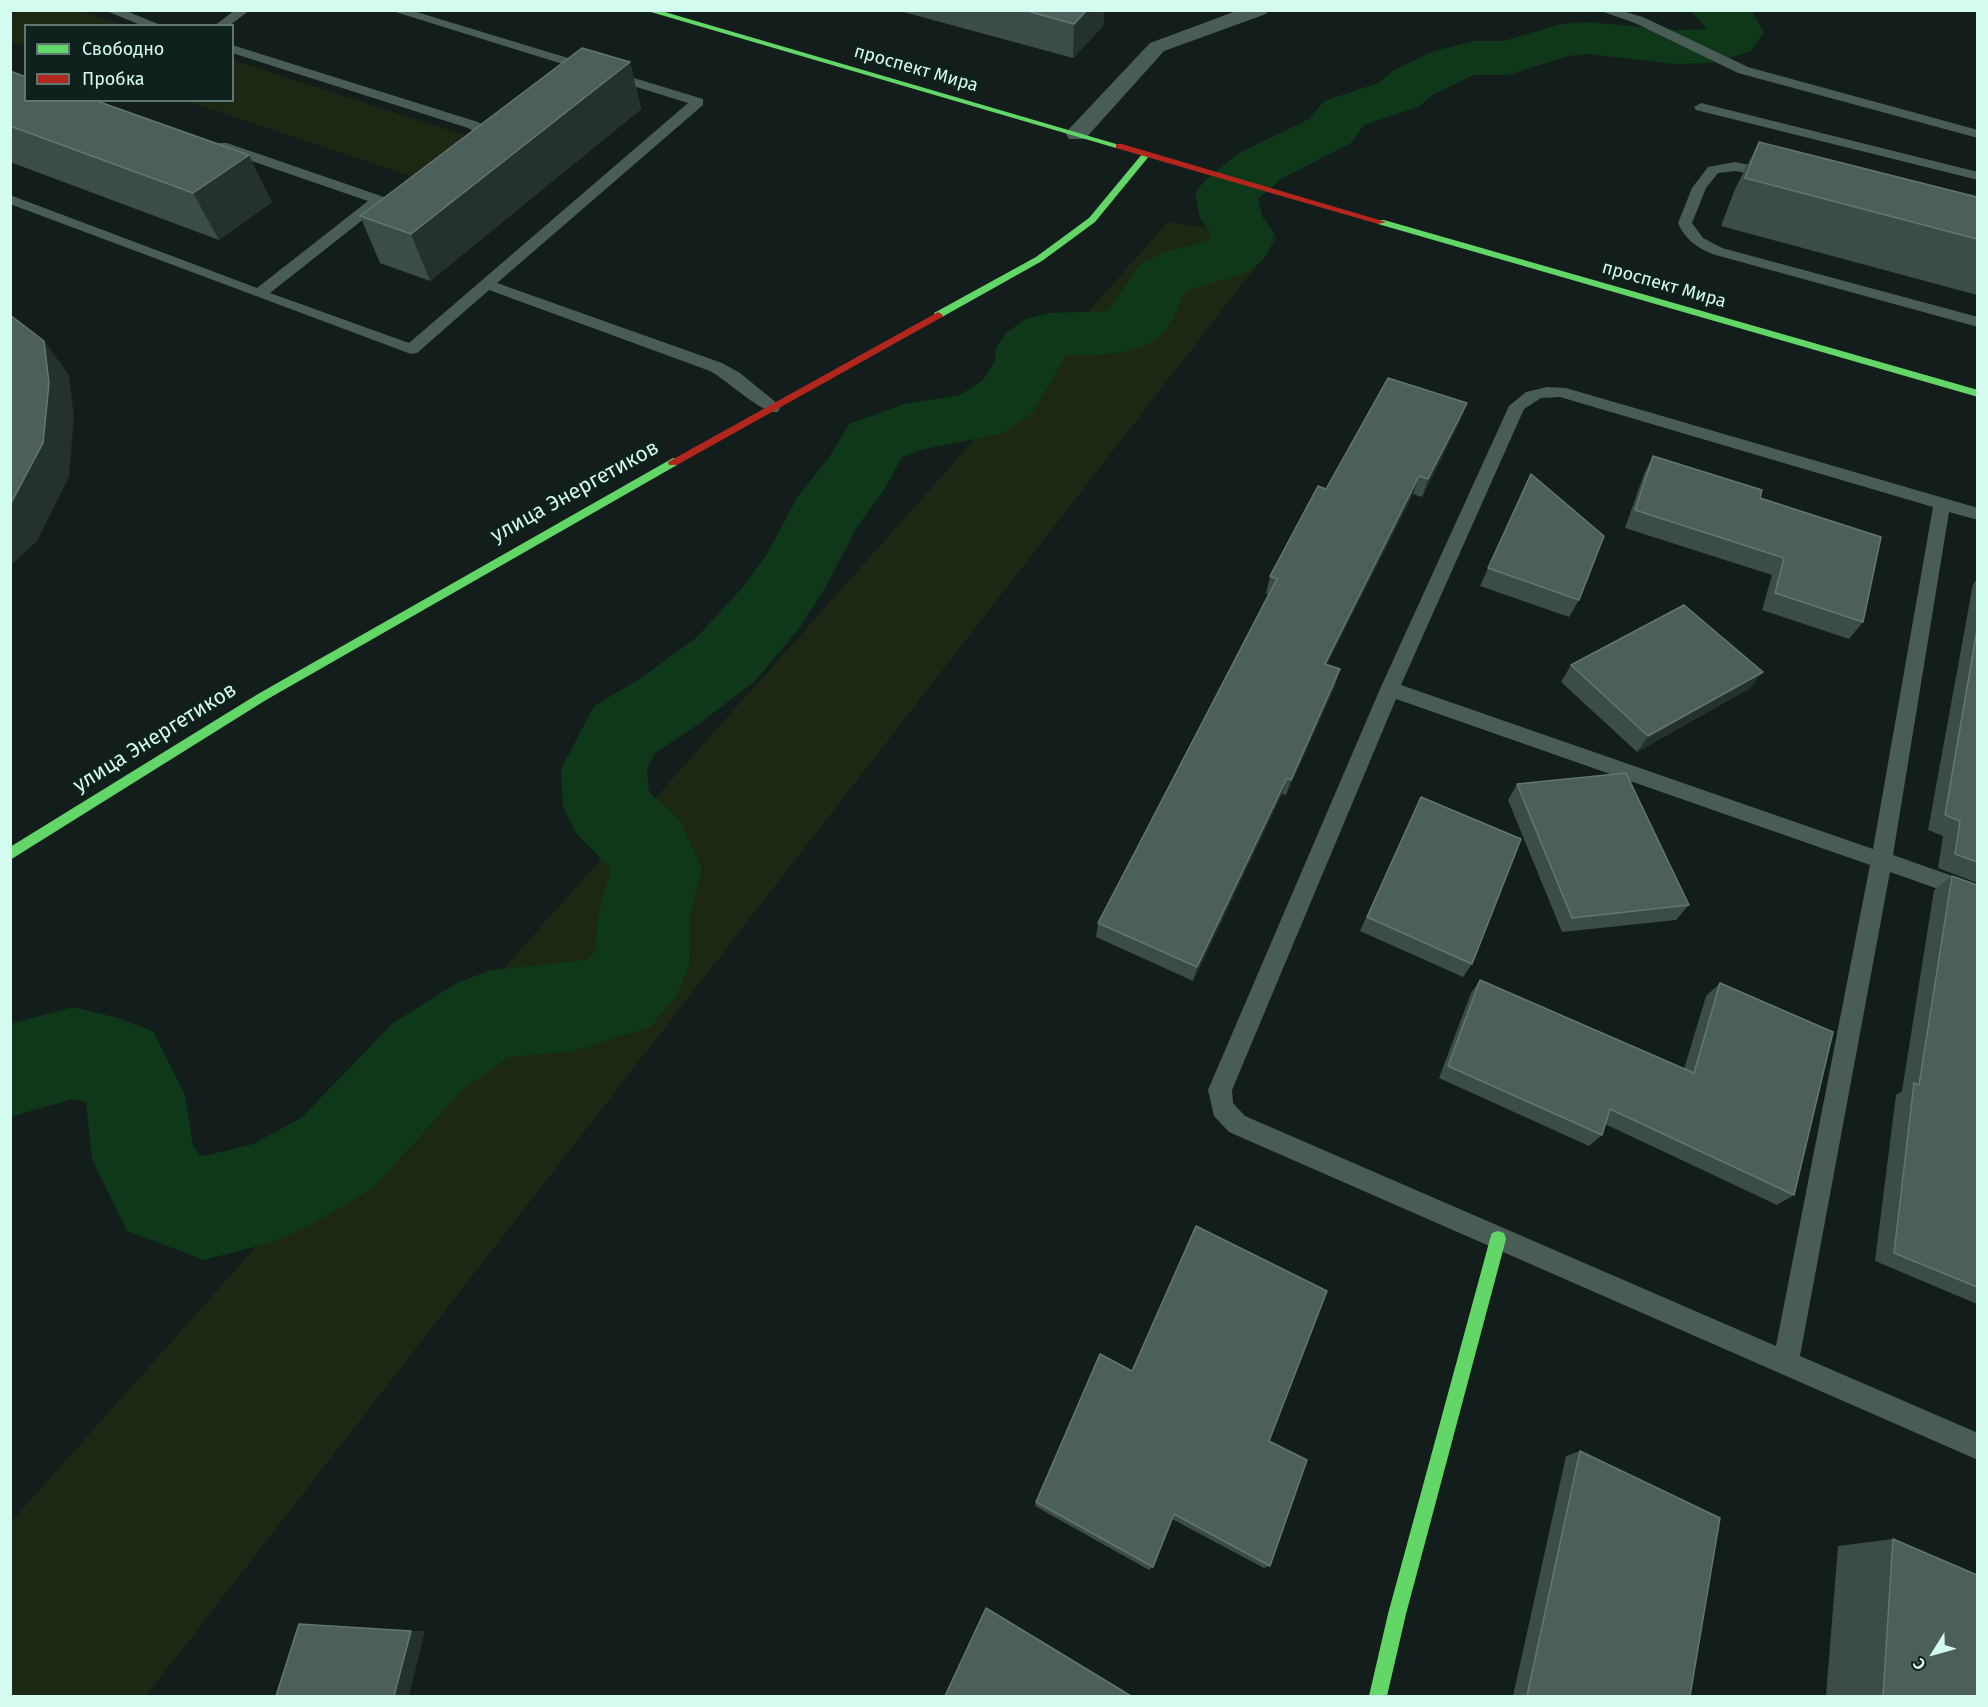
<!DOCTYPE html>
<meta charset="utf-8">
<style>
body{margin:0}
#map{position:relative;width:1988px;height:1707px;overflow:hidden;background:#131d1b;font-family:"Fira Sans",sans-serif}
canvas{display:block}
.frame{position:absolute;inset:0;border:12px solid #d3fbf0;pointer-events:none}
.legend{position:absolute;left:24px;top:24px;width:210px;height:78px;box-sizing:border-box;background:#0f211d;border:2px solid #5d7871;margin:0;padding:8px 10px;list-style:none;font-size:18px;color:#d3fbf0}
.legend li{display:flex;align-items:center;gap:12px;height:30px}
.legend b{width:30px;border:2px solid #5d7871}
.north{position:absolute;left:1904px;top:1623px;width:60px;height:60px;-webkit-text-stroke:4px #0f211d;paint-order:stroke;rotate:233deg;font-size:16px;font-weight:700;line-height:24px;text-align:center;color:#d3fbf0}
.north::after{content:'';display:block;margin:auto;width:21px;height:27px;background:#d3fbf0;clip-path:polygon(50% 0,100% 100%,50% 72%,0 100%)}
</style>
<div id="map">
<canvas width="1988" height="1707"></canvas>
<div class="frame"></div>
<ul class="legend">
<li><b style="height:8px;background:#63d668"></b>Свободно</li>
<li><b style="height:8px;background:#b3261e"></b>Пробка</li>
</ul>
<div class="north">С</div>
</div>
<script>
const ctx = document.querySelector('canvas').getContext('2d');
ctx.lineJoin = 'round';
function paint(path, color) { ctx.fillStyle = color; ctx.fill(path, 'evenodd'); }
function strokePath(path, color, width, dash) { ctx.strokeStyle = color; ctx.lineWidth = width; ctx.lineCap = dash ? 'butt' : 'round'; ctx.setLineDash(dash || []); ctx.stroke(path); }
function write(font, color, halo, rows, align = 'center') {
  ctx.font = font + ' "Fira Sans",sans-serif'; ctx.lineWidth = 6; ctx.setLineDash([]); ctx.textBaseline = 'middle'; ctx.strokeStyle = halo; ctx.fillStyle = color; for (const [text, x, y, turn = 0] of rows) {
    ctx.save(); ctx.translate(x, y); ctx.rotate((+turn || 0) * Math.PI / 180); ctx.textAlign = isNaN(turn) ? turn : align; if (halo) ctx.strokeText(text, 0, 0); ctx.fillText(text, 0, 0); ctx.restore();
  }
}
paint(new Path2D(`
 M11,10L80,11L126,25L26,26L25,46L11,41Z
 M233,60L473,138L419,179L186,101L232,100Z
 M1168,222L1278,238L146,1696H11V1522Z`), '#1c2814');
paint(new Path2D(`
 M1690,10H1751L1764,32L1751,51L1713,63L1675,64L1588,54L1568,56L1508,75H1474L1434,94L1418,107L1364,125L1351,143L1281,179L1258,199L1262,216L1274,233C1268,280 1222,276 1187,291C1178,302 1175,317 1167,328C1145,357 1098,355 1066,355L1033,412L1004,433L920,450L902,457L884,490L857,527L824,590L798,630L755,681L699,724L655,753L647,769L649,792L679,819L702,868L690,915L689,966L676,996L650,1027L574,1051L509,1057L463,1089L373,1188L307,1227L270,1243L204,1260L127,1231L92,1159L86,1102L73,1099L10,1117V1024L73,1007L118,1018L153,1031L185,1095L193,1145L199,1154L204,1156L253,1144L301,1118L393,1023L457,983L491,970L587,960L596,950L598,915L611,869L576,833L563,807L561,769L594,706L641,678L697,637L742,588L767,554L798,496L830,456L849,424L904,404L960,395L983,380L995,361L996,348L1006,333L1026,319L1050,313L1108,311L1141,263L1169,251L1209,240L1210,233L1200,217L1195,194L1204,181L1239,153L1309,119L1324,101L1378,83L1394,70L1434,51L1474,41H1503L1561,24L1588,22L1675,30L1707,29Z`), '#0e3819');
paint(new Path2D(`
 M104,10H124L163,26H143Z
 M235,10H250L229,26H214Z
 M389,10H410L703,99V105L497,283L722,363L740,373L778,404L780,408L778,412C764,416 726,379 710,371L489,290L417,353L411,354L10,204V195L257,288L368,201L217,149V143H227L384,197L386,200L384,203L270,293L409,343L688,103Z
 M1598,10H1619L1643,17L1748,67L1978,130V138L1738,73L1635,23Z
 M232,45L478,122L488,128L491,138L480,151H470L468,148L477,137L476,133L468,128L232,53Z
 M1701,103L1978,172V180L1696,110L1694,107Z
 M1735,162L1778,171L1780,174L1773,178L1735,171L1718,173L1706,188L1692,223L1703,238L1722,248L1978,317V327L1712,254C1696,247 1685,239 1678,223L1692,188L1708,167Z
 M1547,387L1566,388L1978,508V520L1949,512L1893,855L1978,885V903L1890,872L1800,1356L1978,1433V1460L1229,1132L1214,1116L1208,1090L1380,689L1509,406L1526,392ZM1560,397L1933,507L1873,849L1401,685L1524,409L1541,398ZM1396,699L1870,865L1776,1346L1245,1116L1233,1103L1232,1090Z`), '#495d56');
paint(new Path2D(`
 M1239,10H1268L1266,14L1164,51L1085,139H1069L1066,134L1069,129L1150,43Z`), '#495d56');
paint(new Path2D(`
 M644,10H658L1123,146L1116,148Z
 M1143,153L1150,155L1095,222L1042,261L942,317H934V313L1036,257L1089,218Z
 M1378,220H1384L1978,390V397L1378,224Z
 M673,458L677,459V465L266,700L10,860V847L258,694Z
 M1498,1231L1504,1233L1506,1239L1406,1614L1387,1696H1369L1388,1614L1490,1239L1492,1233Z`), '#63d668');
paint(new Path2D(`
 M1116,144H1122L1386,222L1378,224L1116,148Z
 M938,312L943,315L942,317L677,465H669L668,462Z`), '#b3261e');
paint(new Path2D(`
 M896,10H1104L1103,26L1073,58Z
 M630,62L641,109L430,281L380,263L360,216Z
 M10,71L272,202L219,240L10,162Z
 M1759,142L1977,197V295L1721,226L1735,189Z
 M1467,403L1460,421L1422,497L1413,494L1327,664L1335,686L1286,795L1282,794L1193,981L1096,937L1098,923L1268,594H1266L1270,576L1326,489Z
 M1653,456L1760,498L1863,622L1849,639L1762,610L1772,575L1625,528L1644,474Z
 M1531,474L1579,600L1569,617L1480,586Z
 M1977,579V883L1938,868L1943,836L1928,830L1973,584Z
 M1571,665L1750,688L1637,752L1561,682Z
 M1517,784L1689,905L1676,920L1562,932L1508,800Z
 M1421,797L1472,964L1463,977L1360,931Z
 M1952,876L1977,885V1304L1875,1261L1896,1095L1902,1091L1934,890Z
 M1480,980L1684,1069L1706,996L1720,983L1794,1195L1777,1205L1605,1124L1602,1135L1589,1146L1439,1078L1471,993Z
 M1269,1441L1270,1566L1264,1568L1172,1519L1153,1567L1149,1570L1035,1506L1036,1502Z
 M1580,1451L1690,1696H1513L1566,1456Z
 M1893,1539L1977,1696H1826L1838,1546Z`), '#3c4c49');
paint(new Path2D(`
 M1087,10H1104L1103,26L1073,58L1074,24Z
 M630,62L641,109L430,281L411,234Z
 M249,155L272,202L219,240L193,193Z
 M44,341L69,375L74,417L69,477L37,541L10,566V505Z
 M1467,403L1460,421L1422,497L1428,479Z
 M1419,476L1413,494L1319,680L1325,664Z
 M1340,669L1335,686L1286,795L1291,780Z
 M1763,672L1750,688L1637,752L1648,736Z
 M1287,778L1282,794L1193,981L1197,967Z
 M411,1631H425L409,1696H394Z`), '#25312f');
const building = new Path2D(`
 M1024,10H1087L1074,24Z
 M582,48L630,62L411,234L360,216Z
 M10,71L26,77V100H94L249,155L193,193L10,126Z
 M1759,142L1977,197V239L1745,178Z
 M10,315L44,341L49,383L43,443L10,505Z
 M1388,378L1467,403L1428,479L1419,476L1325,664L1340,669L1291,780L1287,778L1197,967L1098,923L1277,579L1270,576L1318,486L1326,489Z
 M1653,456L1762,490L1760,498L1881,537L1863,622L1775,593L1784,558L1635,510Z
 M1531,474L1604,536L1579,600L1488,568Z
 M1684,605L1763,672L1648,736L1571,665Z
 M1977,630V862L1955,854L1960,821L1945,815Z
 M1626,773L1689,905L1572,918L1517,784Z
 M1421,797L1521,839L1472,964L1367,917Z
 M1952,876L1977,885V1287L1894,1253L1914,1083L1919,1085Z
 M1480,980L1694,1073L1720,983L1833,1032L1794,1195L1610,1109L1602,1135L1448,1066Z
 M1196,1226L1327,1291L1269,1441L1307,1460L1270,1566L1174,1514L1153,1567L1036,1502L1100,1354L1132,1371Z
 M1580,1451L1720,1518L1690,1696H1527Z
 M1893,1539L1977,1575V1696H1883Z
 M986,1608L1131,1696H945Z
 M299,1624L411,1631L394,1696H276Z`);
paint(building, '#4d5f5b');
strokePath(building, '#627772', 1.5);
write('18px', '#d3fbf0', '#0f211d', [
 ["проспект Мира",916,69,16],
 ["проспект Мира",1664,285,16]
]);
write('21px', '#d3fbf0', '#0f211d', [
 ["улица Энергетиков",575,492,-29],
 ["улица Энергетиков",155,738,-32]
]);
</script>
